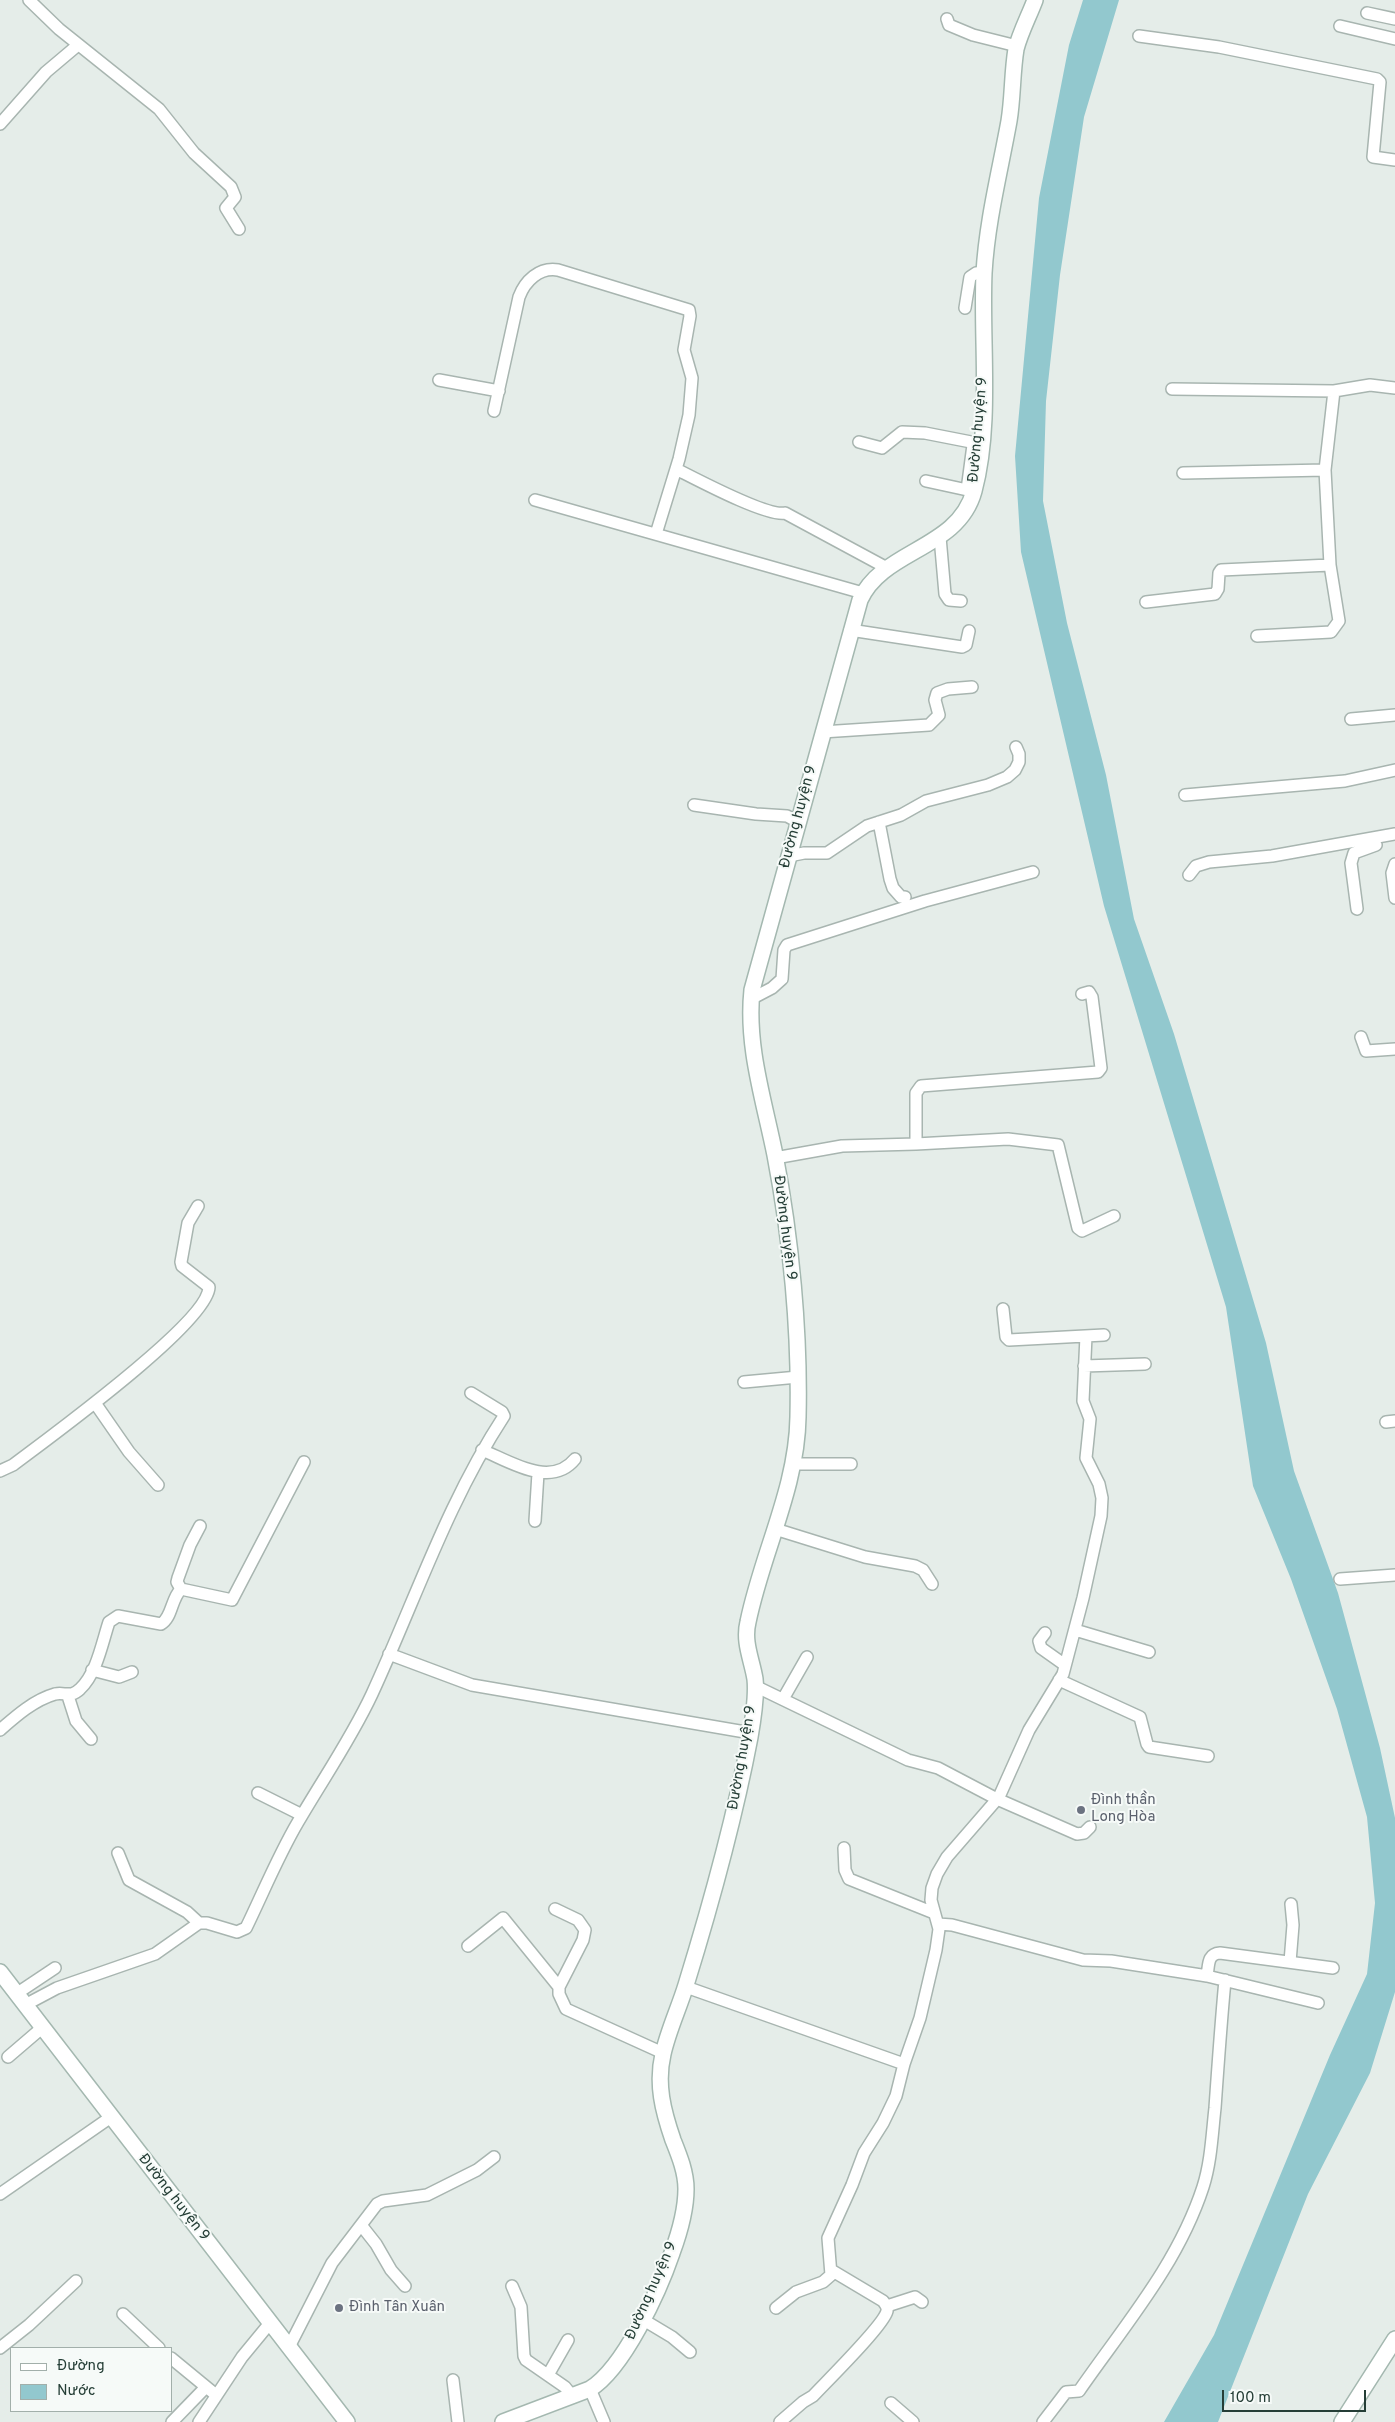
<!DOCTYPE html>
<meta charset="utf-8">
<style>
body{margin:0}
#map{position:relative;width:1395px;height:2422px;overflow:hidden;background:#e5ede9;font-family:Overpass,sans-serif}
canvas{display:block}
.legend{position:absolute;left:10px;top:2347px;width:162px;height:65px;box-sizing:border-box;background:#f6faf8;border:1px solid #a2afaa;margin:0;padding:6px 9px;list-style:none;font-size:15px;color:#253e36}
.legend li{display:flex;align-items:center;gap:10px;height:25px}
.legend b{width:25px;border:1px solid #a2afaa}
.scale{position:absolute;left:1222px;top:2390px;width:144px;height:22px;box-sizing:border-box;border:2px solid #253e36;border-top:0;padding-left:6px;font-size:15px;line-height:18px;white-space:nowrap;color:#253e36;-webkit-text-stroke:4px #f6faf8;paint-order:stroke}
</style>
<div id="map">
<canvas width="1395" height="2422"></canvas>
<ul class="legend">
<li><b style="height:6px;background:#fff"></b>Đường</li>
<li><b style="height:14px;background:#92c8ce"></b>Nước</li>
</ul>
<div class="scale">100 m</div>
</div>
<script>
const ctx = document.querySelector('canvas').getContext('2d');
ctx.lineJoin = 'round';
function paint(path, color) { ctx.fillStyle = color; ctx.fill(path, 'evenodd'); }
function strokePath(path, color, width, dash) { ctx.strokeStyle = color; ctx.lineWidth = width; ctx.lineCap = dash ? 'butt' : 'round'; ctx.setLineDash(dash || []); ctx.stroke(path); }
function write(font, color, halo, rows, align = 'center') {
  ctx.font = font + ' Overpass,sans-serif'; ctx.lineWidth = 4; ctx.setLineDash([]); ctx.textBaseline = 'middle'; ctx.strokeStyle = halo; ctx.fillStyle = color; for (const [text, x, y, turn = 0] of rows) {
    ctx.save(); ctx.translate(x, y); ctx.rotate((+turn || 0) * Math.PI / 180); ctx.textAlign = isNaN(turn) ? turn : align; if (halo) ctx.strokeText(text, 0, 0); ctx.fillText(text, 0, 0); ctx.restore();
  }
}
paint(new Path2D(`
 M1083,0H1119L1084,117L1060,275L1046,401L1043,501L1067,623L1106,775L1134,919L1174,1034L1266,1343L1294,1471L1338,1593L1380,1748L1395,1818V1992L1370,2073L1308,2194L1218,2422H1164L1214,2335L1330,2055L1367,1974L1375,1903L1367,1817L1337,1709L1291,1579L1253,1486L1226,1307L1104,906L1021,552L1015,456L1039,198L1069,45Z`), '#92c8ce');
const street = new Path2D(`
 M29,0L59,29L159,109L194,153L231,187L235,197L226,208L239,229
 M1367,13L1395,19
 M947,19L949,25L973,35L1017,46
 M1340,26L1395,39
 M1139,36L1219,47L1377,79L1380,82L1373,157L1395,160
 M0,124L46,72L78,45
 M965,308L970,277L976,273L984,272
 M439,380L499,391
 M1172,389L1334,391L1370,385L1395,388
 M494,411L519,297C525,281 539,267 558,270L689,310L690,316L684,350L692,378L689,415L679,459L656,534
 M859,442L882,448L902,432L925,433L971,442L973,445L967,490
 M676,469C696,479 767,517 785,513L887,568
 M1183,473L1325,470L1334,391
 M926,481L972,491
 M535,500L863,593
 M940,537L945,594L949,600L961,601
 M1146,602L1215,594L1218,589L1219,573L1221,570L1330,565
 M850,630L962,647L966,645L969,631
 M1257,636L1331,632L1339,621L1330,565L1325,470
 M1351,719L1395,715
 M822,732L929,725L939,715L935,700L937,693L948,689L972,687
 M1185,795L1345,781L1395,770
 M694,805L756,814L787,816L798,822
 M879,822L890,879L893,888L901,897H905
 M789,856L804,853H827L867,826L901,815L926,801L988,785L1007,777L1015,770L1019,762V754L1016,747
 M1189,875L1196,866L1209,862L1272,856L1395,834
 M1395,898L1392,873L1395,864
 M1357,909L1351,863L1354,853L1376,845
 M751,999L772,988L782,979L784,950L787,945L925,901L1033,872
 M1361,1037L1366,1051L1395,1049
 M916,1144L1008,1139L1058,1145L1078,1228L1082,1231L1114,1216
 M775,1158L842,1146L916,1144V1093L921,1086L1098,1072L1101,1068L1092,997L1089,992L1082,994
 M1003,1309L1006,1337L1009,1340L1104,1335
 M1084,1366L1145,1364
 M744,1382L798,1377
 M95,1403L129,1452L158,1485
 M1386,1422L1395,1421
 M482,1450C509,1461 551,1489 575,1459
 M794,1464H851
 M0,1471L13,1465C46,1440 209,1322 209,1287L182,1266L181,1262L188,1223L198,1206
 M535,1521L538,1473
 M775,1529L865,1557L915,1566L923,1570L932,1584
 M1340,1579L1395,1575
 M181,1589L177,1582L178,1578L190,1545L200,1526
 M1075,1630L1149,1652
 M1045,1633L1039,1641L1041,1648L1065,1665
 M389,1654L472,1685L751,1733
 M92,1670L119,1677L132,1672
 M1059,1680L1140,1717L1147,1744L1149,1747L1208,1756
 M755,1686L908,1760L938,1768L997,1799L1077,1834L1084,1833L1090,1827
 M68,1696L76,1721L91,1739
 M783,1699L807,1657
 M0,1730C16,1716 34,1700 55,1694C65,1692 71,1698 80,1689C97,1673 102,1643 109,1622L118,1616L161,1624C172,1618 171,1599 181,1589L232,1600L304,1462
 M258,1793L302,1815
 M844,1848L845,1870L849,1879L934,1913
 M118,1853L129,1880L187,1912L199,1923
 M555,1909L578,1920L585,1930L583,1940L559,1987V1994L566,2009L663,2053
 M938,1924L952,1925L1083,1960L1111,1961L1201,1975L1207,1976C1209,1965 1207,1954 1220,1953L1333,1968
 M468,1946L503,1918L559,1987
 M1290,1962L1293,1925L1291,1904
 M1207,1976L1318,2003
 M686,1987L904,2064L920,2018L936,1950L939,1929L931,1900L932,1888L937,1874L947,1857L999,1797L1029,1730L1063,1674L1083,1598L1101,1516L1102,1498L1099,1484L1086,1458L1090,1419L1083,1401L1086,1336
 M16,1994L55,1968
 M25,2005L57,1988L155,1954L199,1923H207L237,1932L246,1928C263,1893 278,1856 298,1822C323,1779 351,1739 372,1694C415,1601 447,1503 504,1416L502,1412L471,1393
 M8,2057L43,2027
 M0,2194L111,2117
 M361,2225L376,2244L391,2270L405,2286
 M512,2286L521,2307L524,2356L526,2360L565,2387L573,2397
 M887,2306L915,2297L922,2302
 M776,2308L796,2292L823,2282L831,2275L828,2238L852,2185L864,2153L883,2123L896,2096L904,2064
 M123,2314L159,2348
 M642,2319L672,2337L690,2352
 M289,2347L332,2263L377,2204L383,2201L427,2195L477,2170L494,2157
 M0,2348L29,2325L76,2281
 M171,2358L216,2395
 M548,2375L568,2340
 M453,2380L458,2422
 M590,2389L604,2422
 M891,2403L913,2422
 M172,2422L206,2387
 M199,2422L242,2357L270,2323
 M780,2422L803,2402L813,2396C826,2382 884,2325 887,2311C888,2307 885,2304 883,2301L831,2270
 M1043,2422L1066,2392L1079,2391C1124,2326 1178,2264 1203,2187C1211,2162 1212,2135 1215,2108C1218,2065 1221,2023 1225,1980`);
const secondary = new Path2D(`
 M0,1972L347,2422
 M503,2422L590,2389C624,2368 659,2291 672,2253C679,2234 686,2209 686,2189C686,2172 679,2155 673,2140C663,2111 656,2084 663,2054C668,2031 679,2008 686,1985C711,1904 734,1821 750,1737C753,1720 757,1697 755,1679C752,1660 743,1642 748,1622C762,1553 797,1488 798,1417C800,1332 791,1238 775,1155C764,1100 746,1046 752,990L860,600C883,549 958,550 974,491C992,423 981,343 984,273C987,221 1000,171 1009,121C1013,97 1012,73 1016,49C1020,33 1029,16 1035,0
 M1342,2422L1395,2339`);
strokePath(street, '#a8b5b0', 14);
strokePath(secondary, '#a4b8b0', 18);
strokePath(street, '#fff', 11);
strokePath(secondary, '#fff', 15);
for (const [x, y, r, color] of [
 [1081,1810,5,"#6b7280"],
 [339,2308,5,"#6b7280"]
]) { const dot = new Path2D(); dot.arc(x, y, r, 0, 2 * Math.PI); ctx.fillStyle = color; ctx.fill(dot); strokePath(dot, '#f6faf8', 2); }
write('15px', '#253e36', '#f6faf8', [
 ["Đường huyện 9",979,430,-85],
 ["Đường huyện 9",799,817,-75],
 ["Đường huyện 9",784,1228,83],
 ["Đường huyện 9",743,1758,-80],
 ["Đường huyện 9",173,2198,52],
 ["Đường huyện 9",652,2291,-66]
]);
write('15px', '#5b616d', '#f6faf8', [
 ["Đình thần",1091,1801],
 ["Long Hòa",1091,1818],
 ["Đình Tân Xuân",349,2308]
], 'left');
</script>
